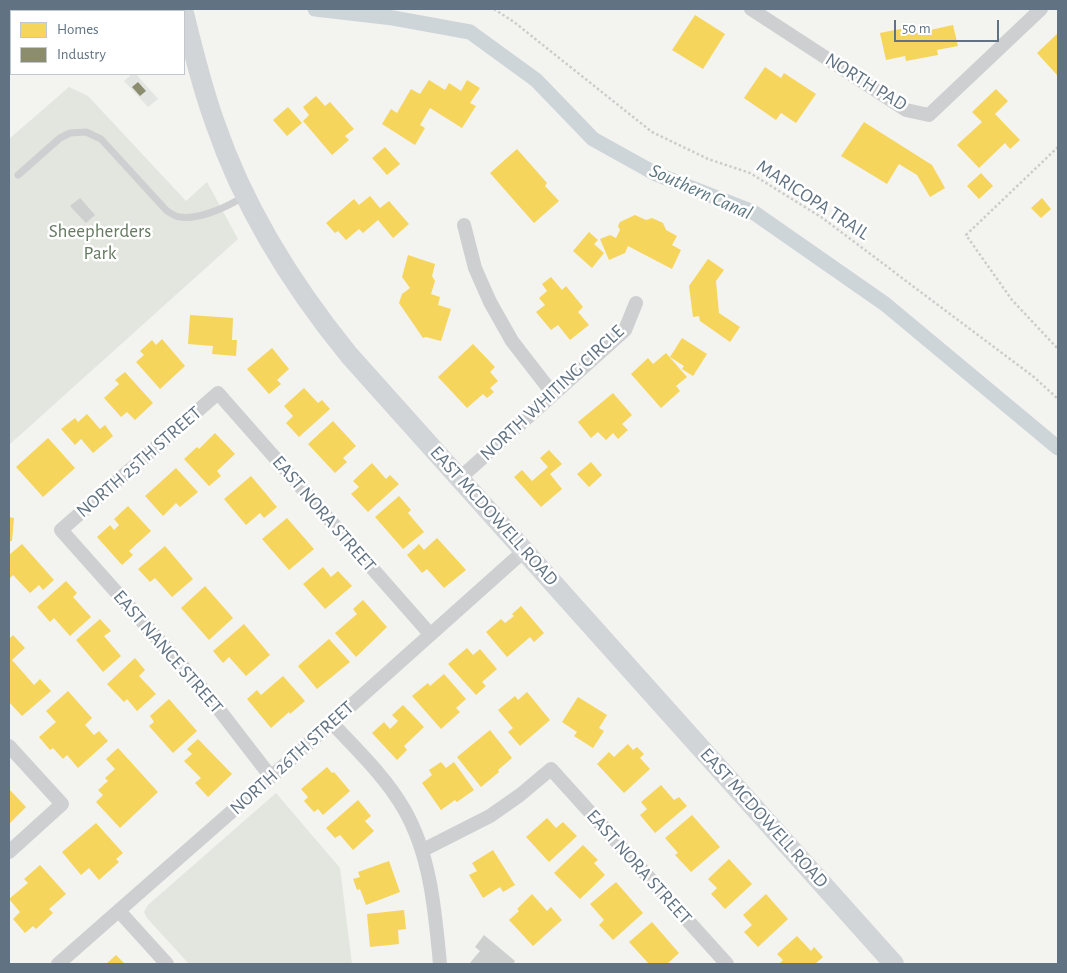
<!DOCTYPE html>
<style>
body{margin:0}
#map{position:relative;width:1067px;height:973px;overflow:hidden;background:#f3f3f0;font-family:"Alegreya Sans",sans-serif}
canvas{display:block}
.frame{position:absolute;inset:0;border:10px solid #617383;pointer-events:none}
.legend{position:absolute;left:10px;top:10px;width:175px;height:65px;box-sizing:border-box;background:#fff;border:1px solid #c0c7cd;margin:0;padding:6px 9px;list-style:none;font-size:15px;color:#617383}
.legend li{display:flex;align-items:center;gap:10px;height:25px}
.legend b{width:25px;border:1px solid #c0c7cd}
.scale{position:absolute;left:894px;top:20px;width:105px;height:22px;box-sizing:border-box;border:2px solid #617383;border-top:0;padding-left:6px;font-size:15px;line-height:18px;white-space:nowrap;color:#617383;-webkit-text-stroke:4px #fff;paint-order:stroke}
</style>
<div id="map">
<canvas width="1067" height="973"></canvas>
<div class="frame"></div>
<ul class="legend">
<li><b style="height:14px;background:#f6d55c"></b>Homes</li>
<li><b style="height:14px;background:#8c8c6e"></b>Industry</li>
</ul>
<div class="scale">50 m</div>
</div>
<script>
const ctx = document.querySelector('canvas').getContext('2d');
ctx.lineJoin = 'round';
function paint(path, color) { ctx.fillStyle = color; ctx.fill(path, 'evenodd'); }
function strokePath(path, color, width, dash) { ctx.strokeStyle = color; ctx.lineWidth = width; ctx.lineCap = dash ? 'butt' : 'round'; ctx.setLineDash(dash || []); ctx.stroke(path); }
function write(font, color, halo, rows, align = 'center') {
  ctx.font = font + ' "Alegreya Sans",sans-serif'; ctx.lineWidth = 5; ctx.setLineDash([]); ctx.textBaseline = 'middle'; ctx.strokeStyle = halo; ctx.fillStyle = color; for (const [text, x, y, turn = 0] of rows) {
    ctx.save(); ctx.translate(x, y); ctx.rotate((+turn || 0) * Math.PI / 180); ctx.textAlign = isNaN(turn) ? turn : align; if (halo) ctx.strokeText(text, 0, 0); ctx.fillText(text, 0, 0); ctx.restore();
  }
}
paint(new Path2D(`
 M132,74H136L158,99L148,107L124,81Z`), '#e3e5e3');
paint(new Path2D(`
 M69,87L88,96L186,201L207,182L238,239L9,445V139Z
 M276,793L340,868L352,964H189L147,918L144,912L148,905Z`), '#e2e6de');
paint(new Path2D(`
 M695,15L725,34L703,69L672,50Z
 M953,25L958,46L937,50L938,55L906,61L905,56L886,60L880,33L910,27L912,34Z
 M1058,33V76L1037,53Z
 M765,67L781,78L784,73L816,94L796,123L781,113L776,120L744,98Z
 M429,80L445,90L449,83L461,91L467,80L480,88L470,103L476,106L462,128L430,108L420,125L425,128L415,145L382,124L391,109L397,113L411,89L420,94Z
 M996,89L1008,101L995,114L1020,140L1010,149L1005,143L979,168L957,145L982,122L972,112Z
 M316,96L325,106L330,102L354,129L345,136L349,140L332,155L303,121L309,115L303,107Z
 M288,107L302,123L287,136L273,120Z
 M864,122L932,165L945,188L930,197L917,175L899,164L887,184L841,156Z
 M385,147L400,164L387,175L372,158Z
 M517,149L547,183L545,186L559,201L534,223L490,173Z
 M981,173L993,186L979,199L967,186Z
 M370,196L380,208L389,201L409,224L393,238L378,220L363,233L359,229L346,240L338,231L335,233L326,223L354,199L359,205Z
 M1042,198L1051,209L1041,218L1031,208Z
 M635,215L646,220L652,218L663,223L666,230L677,236L672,245L681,250L672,269L628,246L625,253L609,260L600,239L610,235L616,238L620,230L618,226L620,222Z
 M589,232L598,240L594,244L604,253L592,268L573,251Z
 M408,255L435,264L432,276L435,281L431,294L440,297L438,305L451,309L441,341L426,337L423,338L399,303L402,294L410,288L402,277Z
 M708,259L724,270L716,281L719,313L740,327L730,342L700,321L699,316L693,317L689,286Z
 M551,277L562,290L566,286L583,307L578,312L589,325L570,340L558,325L551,330L536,312L545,305L539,298L547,291L542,284Z
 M190,315L233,318L232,340H237L236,356L212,354L213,346L188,344Z
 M682,338L707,354L693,376L682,369L684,366L670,357Z
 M162,339L185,366L160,389L136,362L144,355L140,351L152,340L156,345Z
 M473,344L495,367L490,372L498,381L490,388L494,392L487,398L483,394L467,408L438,377Z
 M272,348L289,369L277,380L281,384L269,394L247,369Z
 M666,353L687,377L676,386L680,391L661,408L631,374L648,358L653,364Z
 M125,372L153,403L135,420L127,412L121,417L104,398L119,384L115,380Z
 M304,388L318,403L322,400L330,409L299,437L286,423L293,416L284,406Z
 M613,393L632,415L622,424L628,430L618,439L613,433L606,440L598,432L591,438L578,422Z
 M87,414L100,429L105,425L113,436L93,453L81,439L75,445L61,429L75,418L78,422Z
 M333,421L356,446L343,458L347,462L335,473L308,444Z
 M215,433L235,454L217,471L221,476L209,486L184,459L197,447L199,449Z
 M48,438L75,468L43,497L16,467Z
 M549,450L562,464L550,474L562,489L541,507L514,477L522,470L532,481L548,467L540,458Z
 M591,462L602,475L589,487L577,474Z
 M372,463L386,479L390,475L399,484L368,512L351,494L359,487L353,481Z
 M176,468L198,492L180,507L176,503L163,516L145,496Z
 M251,476L277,507L264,518L260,513L246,525L224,499Z
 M399,496L411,510L408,513L424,532L403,549L375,517Z
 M128,506L151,531L129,551L133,555L122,565L97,537L110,525L114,530L119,525L114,519Z
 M9,517L14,518L12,541H9Z
 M287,518L314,549L289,570L262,539Z
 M437,538L466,570L444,588L427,569L422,573L407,555L419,544L424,550Z
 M22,544L54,580L43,590L39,585L30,593L13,575L9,579V555Z
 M165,546L193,579L172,597L155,578L150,582L138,569Z
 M323,567L331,577L338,571L352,586L325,609L303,584Z
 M66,581L77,593L73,597L91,617L70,636L54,618L50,622L37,607Z
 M205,586L233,618L209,640L181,608Z
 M363,600L387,627L356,657L335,633L357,614L353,609Z
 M521,606L544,633L534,642L530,637L507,657L486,632L501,619L505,623L514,616L512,614Z
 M100,619L111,631L104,636L121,656L103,672L76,640Z
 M244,624L270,655L246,676L229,657L223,663L213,651Z
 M13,635L25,648L12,660L34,685L40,679L51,691L22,716L9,702V639Z
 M329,639L350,662L317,689L298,666Z
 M467,648L473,655L480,649L497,669L482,682L486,686L476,695L448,664Z
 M135,658L145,670L139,676L156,694L137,711L127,699L124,702L107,684Z
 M444,674L466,699L456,708L460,712L441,729L412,696L428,683L430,686Z
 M283,676L305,701L290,714L289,712L271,728L247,699L257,690L261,695Z
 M68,691L92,718L85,725L94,735L99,731L108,741L78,768L67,755L63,759L53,748L50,750L39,737L56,722L46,711Z
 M527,692L550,720L520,746L508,732L513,728L498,710L515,696L518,700Z
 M578,697L607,715L599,728L604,731L593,748L574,736L577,732L562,722Z
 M169,699L197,731L173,753L149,726L154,722L150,716Z
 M403,705L424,727L404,746L407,750L397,760L372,733L384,722L390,729L398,721L392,715Z
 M490,730L512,758L498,770L499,772L481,787L457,757Z
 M198,739L232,774L208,797L195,783L201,778L184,761L192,754L187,749Z
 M628,744L633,750L637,747L644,754L640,758L650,769L624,793L597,764L609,752L614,757Z
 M118,748L158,792L120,828L96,802L103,795L98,790L108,781L105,778L115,769L106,759Z
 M441,762L446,768L454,762L474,790L457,802L455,800L441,810L422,783L432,775L429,770Z
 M327,767L332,773L334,772L350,791L323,815L318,809L314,812L304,801L308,797L301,789Z
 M661,785L674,800L679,797L687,806L655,833L640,815L647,809L641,802Z
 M9,789L26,807L9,824Z
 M358,800L371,816L365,821L374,831L353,850L340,835L335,838L326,828Z
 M692,815L720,847L691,872L675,855L678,853L665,838Z
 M547,818L556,828L563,822L577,836L549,862L526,837Z
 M96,823L123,853L116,859L119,862L99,880L89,868L81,875L62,852Z
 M583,845L598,860L594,863L605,875L580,899L554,873Z
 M493,850L515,885L503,892L500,887L483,898L469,875L477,871L472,863Z
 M729,859L752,884L725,909L711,894L717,888L708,879Z
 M389,861L400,892L366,905L360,889L357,890L353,879L360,877L358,872Z
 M40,865L66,894L49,909L53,913L36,929L33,926L25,933L13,919L20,912L9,899L28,883L24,879Z
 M616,882L643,913L613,940L599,925L604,920L590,904Z
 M532,894L547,911L551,907L562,920L533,946L509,920L519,911L517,909Z
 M766,894L788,919L758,947L744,932L752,925L743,915Z
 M404,910L406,929L398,930L399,944L370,947L367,914Z
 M652,922L679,953L667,964H649L629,942Z
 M797,936L811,951L814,947L823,957L815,964H779L783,960L777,954Z
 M116,955L125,964H106Z`), '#f6d55c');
paint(new Path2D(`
 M138,82L146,91L140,96L132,87Z`), '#8c8c6e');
strokePath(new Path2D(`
 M315,9L393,18L470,32L536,80L593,139L656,174L753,212L885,304L1058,448`), '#cdd5d8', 15);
paint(new Path2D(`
 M80,198L95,215L86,223L70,206Z
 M484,935L515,961L513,964H469L480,951L475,947Z`), '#cecfcf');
strokePath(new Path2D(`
 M494,9L514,22L652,132L708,159L750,173L821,217L1034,377L1058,399
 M1058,147L966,235L1012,300L1058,349`), '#ccc', 2.5, [2.5, 2.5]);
strokePath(new Path2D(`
 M18,175L60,138L70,133L86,132L101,139L166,210C170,213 175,217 180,217C199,220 227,207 243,197`), '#cecfd0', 7);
strokePath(new Path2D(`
 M751,9L906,110L929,115L1041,9
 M464,225L475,268L490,302L512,341L553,394
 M460,478L625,330L636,303
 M331,722C357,750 385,776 404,809C431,856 435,912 440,964
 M9,746L62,804L9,852
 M271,777L207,694L61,530L218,393L430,634
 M423,850L490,816L520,795L551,769L727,964
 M119,911L167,964
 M58,964L271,777L524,551`), '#cecfd0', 14);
strokePath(new Path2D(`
 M184,13C193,50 202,87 215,123C244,208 292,285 349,355L894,964`), '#d2d5d7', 20);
write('19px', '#617383', '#fff', [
 ["NORTH PAD",866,82,32],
 ["MARICOPA TRAIL",813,200,33],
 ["NORTH WHITING CIRCLE",552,393,-43],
 ["NORTH 25TH STREET",139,462,-41],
 ["EAST NORA STREET",324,514,49],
 ["EAST MCDOWELL ROAD",494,516,48],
 ["EAST NANCE STREET",168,652,49],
 ["NORTH 26TH STREET",292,758,-42],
 ["EAST MCDOWELL ROAD",764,818,48],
 ["EAST NORA STREET",639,867,48]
]);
write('19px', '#657a60', '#fff', [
 ["Sheepherders",100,231],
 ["Park",100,253]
]);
write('italic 20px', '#5c7781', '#fff', [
 ["Southern Canal",701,192,24]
]);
</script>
